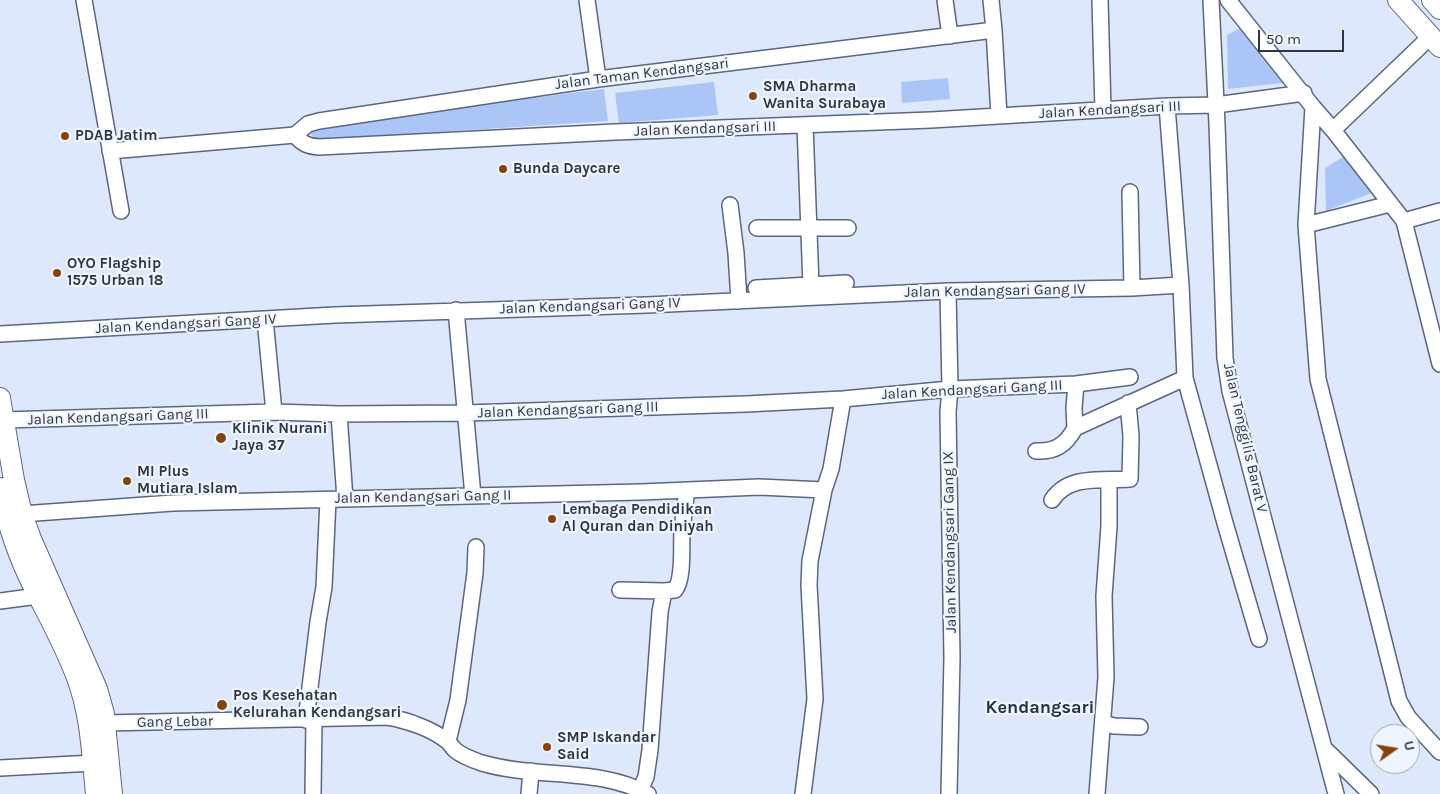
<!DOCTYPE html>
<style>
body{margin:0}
#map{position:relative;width:1440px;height:794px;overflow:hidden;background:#dde8fc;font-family:Karla,sans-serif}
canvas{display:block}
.north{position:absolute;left:1370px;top:724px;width:50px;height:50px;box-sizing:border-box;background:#eff5ff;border:1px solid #a3a9b3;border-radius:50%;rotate:77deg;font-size:14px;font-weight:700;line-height:20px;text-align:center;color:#303640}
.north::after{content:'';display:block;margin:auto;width:18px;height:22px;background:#85430f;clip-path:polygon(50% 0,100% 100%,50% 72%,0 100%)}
.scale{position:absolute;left:1258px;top:30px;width:86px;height:22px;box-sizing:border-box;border:2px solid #303640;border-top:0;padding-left:6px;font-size:15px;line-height:18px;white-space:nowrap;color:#303640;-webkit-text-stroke:4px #eff5ff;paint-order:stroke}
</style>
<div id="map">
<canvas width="1440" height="794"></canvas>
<div class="north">U</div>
<div class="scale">50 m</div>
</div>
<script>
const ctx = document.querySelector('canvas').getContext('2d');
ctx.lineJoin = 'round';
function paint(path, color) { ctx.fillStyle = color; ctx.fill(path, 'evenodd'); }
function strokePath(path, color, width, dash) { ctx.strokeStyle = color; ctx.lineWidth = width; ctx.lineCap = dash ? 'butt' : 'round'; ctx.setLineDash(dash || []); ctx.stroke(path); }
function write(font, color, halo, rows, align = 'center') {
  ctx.font = font + ' Karla,sans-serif'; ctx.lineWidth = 4.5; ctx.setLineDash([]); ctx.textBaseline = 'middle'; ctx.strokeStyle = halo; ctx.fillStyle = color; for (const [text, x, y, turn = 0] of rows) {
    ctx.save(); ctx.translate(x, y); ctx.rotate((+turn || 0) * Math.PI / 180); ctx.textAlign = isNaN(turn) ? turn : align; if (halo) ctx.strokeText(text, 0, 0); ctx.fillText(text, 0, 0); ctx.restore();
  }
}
paint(new Path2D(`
 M1242,27L1291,82L1228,89L1227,35Z
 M948,78L950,99L902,103L901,82Z
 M714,82L718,115L619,123L615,93Z
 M604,89L608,121L315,140L310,133L314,125Z
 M1343,157L1379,190L1326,211L1325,168Z`), '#abc5f7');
const minor = new Path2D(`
 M84,0L121,211
 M587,0L598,79
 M945,0L950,36
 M991,0L994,30L999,116
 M1100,0L1103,110
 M1211,0L1217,124L1225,358L1230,391L1336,794
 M1228,0L1313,107L1333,130L1404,221L1440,364
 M1313,107L1306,225L1318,379L1399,701L1408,717L1440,752
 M805,125L811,286
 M1333,130L1431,36
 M295,135L308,124L319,121L598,79L994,30
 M110,151L295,135C302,144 308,146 319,147L615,132L931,120L1167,106L1216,105L1304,93
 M1130,192L1132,288
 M730,205L736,253L739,301
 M1404,221L1440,211
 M1306,225L1390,204
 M757,228H848
 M756,288L846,283
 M948,291L950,389L948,412L952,658L949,794
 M456,310L473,496
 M265,319L274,412
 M0,334L335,315L647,305L948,291L1132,288L1181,285
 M1185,378L1225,523L1259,639
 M339,414L345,499
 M4,420L274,412L339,414L466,413L746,404L843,399L950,389L1076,384L1130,377
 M1075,428L1074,408L1076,384
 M1036,451C1055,452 1066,445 1075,428L1185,378L1181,285L1167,106
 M1052,500C1069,474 1103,481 1130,479L1131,436L1128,403
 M22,514L173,503L641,492L759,487L824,490
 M620,590L664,591
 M0,601L38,596
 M306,720L318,622L324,587L328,500
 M105,723L387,717C407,720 432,729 447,741C450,743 452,747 455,750C462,756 473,760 482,763C536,779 598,767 648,794
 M1103,723L1114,726L1140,727
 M448,741L458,700L475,573L476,547
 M1326,750L1371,794
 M0,768L93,763
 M640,790L646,777L650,750L660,612L664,591L675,590C684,579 681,547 682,533C683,519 685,504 687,490
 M313,794L314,720
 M529,794L531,771
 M803,794L815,699L809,585L810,561L824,490L831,469L843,399
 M1097,794L1106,677L1104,596L1109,526V480`);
const major = new Path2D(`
 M1398,0L1440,47
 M1432,0L1440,9
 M0,398L14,480L22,514L31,539L97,689L104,714L112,794
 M0,488C6,518 15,547 28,575C44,609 64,642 77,678C91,715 92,755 96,794`);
strokePath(minor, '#5b677d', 18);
strokePath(major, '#5b677d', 22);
strokePath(minor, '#fff', 15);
strokePath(major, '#fff', 20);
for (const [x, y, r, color] of [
 [753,96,5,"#85430f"],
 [65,136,5,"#85430f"],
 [503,169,5,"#85430f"],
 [57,273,5,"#85430f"],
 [221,438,6,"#85430f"],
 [127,481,5,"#85430f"],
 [552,519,5,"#85430f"],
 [222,705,6,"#85430f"],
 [547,747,5,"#85430f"]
]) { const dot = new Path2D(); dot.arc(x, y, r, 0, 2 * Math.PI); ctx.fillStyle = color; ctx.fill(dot); strokePath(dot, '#eff5ff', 2); }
write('15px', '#303640', '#eff5ff', [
 ["Jalan Taman Kendangsari",642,74,-7],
 ["Jalan Kendangsari III",1110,110,-3],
 ["Jalan Kendangsari III",705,129,-2],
 ["Jalan Kendangsari Gang IV",995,291,-1],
 ["Jalan Kendangsari Gang IV",590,306,-2],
 ["Jalan Kendangsari Gang IV",186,324,-3],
 ["Jalan Kendangsari Gang III",972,390,-3],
 ["Jalan Kendangsari Gang III",568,410,-2],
 ["Jalan Kendangsari Gang III",118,417,-2],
 ["Jalan Tenggilis Barat V",1245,438,77],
 ["Jalan Kendangsari Gang II",423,497,-1],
 ["Jalan Kendangsari Gang IX",950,542,-91],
 ["Gang Lebar",175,722,-1]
]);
write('bold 15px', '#303640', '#eff5ff', [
 ["SMA Dharma",763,87],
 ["Wanita Surabaya",763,104],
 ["PDAB Jatim",75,136],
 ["Bunda Daycare",513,169],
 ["OYO Flagship",67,264],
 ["1575 Urban 18",67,281],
 ["Klinik Nurani",232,429],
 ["Jaya 37",232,446],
 ["MI Plus",137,472],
 ["Mutiara Islam",137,489],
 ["Lembaga Pendidikan",562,510],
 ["Al Quran dan Diniyah",562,527],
 ["Pos Kesehatan",233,696],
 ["Kelurahan Kendangsari",233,713],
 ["SMP Iskandar",557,738],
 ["Said",557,755]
], 'left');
write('bold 18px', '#263043', '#eff5ff', [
 ["Kendangsari",1040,708]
]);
</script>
